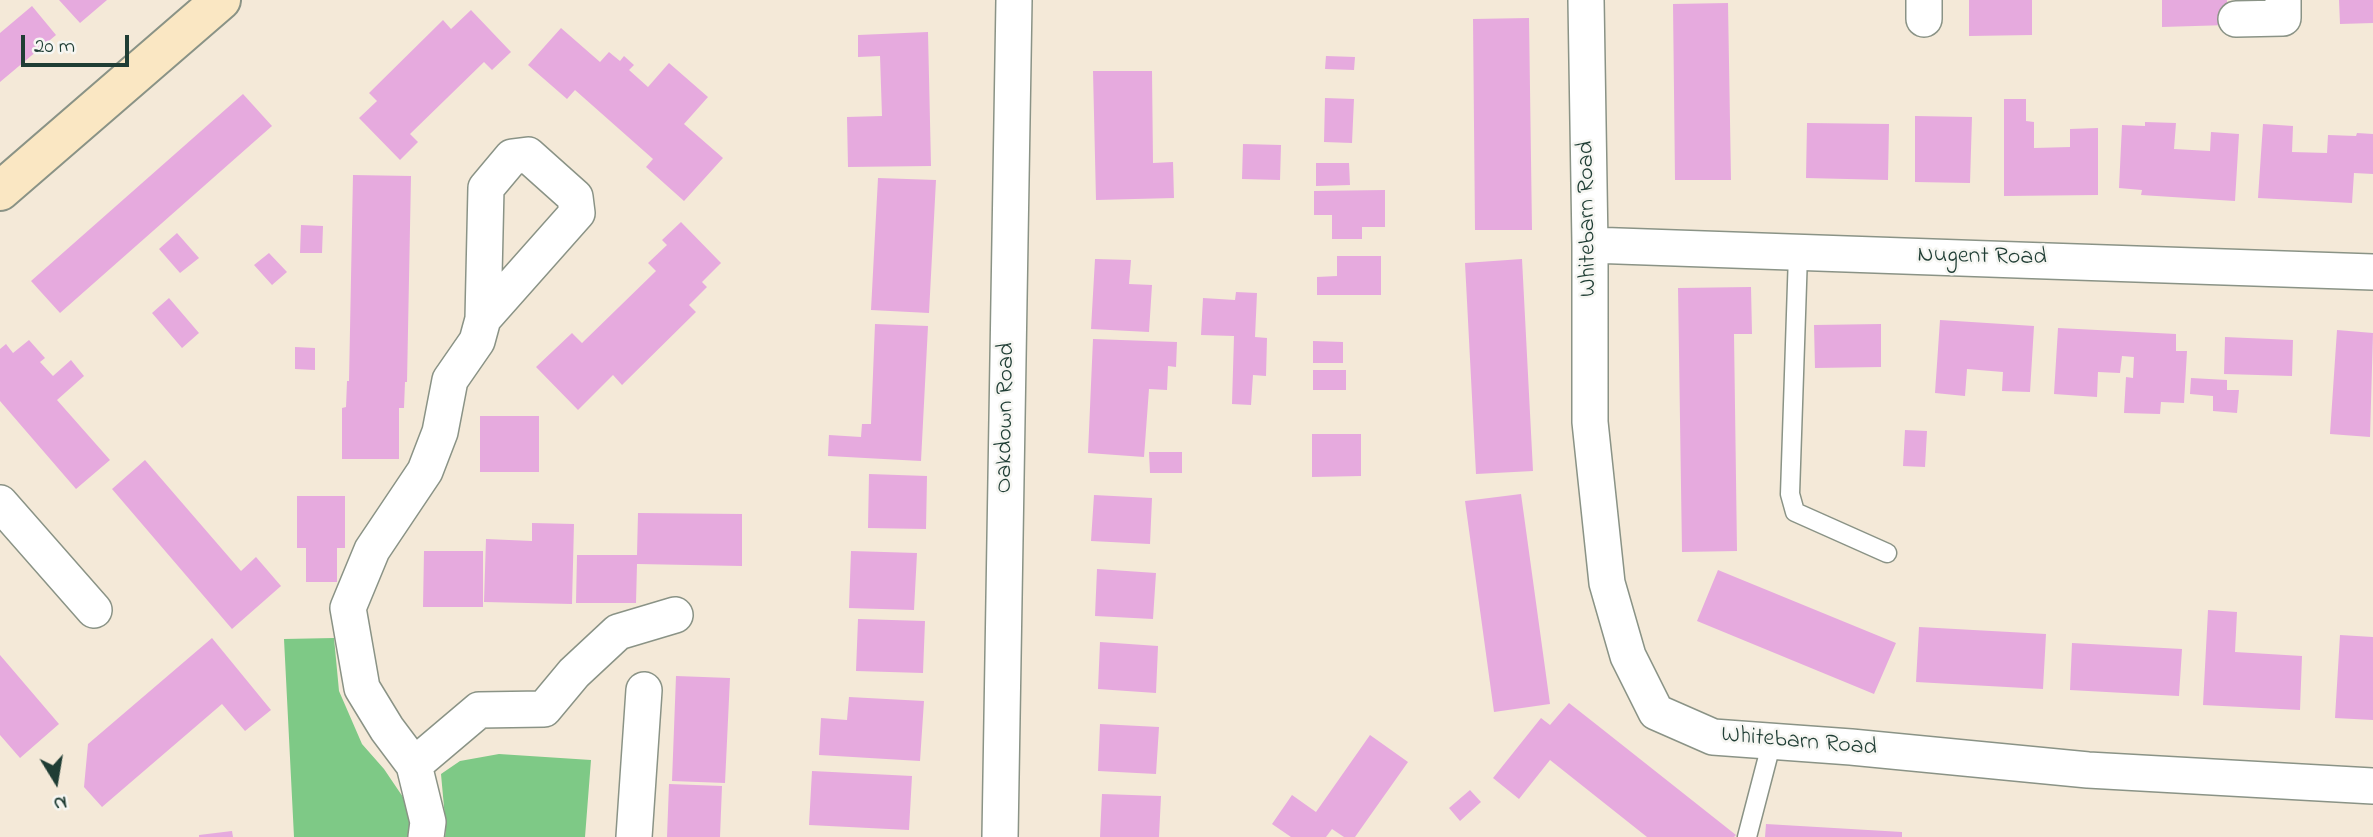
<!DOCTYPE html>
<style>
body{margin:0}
#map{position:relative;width:2373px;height:837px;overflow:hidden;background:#f4e9d8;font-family:"Indie Flower",sans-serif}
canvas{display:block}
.north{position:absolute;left:21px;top:746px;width:70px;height:70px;-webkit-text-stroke:5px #f6f6f2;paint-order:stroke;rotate:169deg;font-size:19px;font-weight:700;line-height:28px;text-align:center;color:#1f3d34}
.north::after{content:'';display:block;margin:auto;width:24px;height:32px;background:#1f3d34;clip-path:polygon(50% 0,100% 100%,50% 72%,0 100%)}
.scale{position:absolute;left:21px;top:35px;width:108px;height:32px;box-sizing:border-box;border:4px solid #1f3d34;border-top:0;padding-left:9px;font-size:21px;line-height:24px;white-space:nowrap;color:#1f3d34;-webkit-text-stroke:5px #f6f6f2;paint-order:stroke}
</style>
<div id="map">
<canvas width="2373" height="837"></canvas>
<div class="north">N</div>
<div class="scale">20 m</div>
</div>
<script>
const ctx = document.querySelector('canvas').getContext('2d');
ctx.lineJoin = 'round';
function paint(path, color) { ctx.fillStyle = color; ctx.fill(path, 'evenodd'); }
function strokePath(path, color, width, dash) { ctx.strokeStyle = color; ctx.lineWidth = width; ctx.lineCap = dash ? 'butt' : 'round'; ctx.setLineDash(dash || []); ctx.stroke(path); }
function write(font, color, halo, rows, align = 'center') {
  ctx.font = font + ' "Indie Flower",sans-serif'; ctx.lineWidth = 5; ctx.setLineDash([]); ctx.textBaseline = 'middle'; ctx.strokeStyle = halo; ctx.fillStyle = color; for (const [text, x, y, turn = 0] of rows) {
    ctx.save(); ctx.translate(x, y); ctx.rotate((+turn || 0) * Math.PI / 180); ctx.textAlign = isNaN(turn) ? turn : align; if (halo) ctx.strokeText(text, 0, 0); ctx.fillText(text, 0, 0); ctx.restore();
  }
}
paint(new Path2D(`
 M334,638L339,691L362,744L384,769L409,806V837H294L284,639Z
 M499,754L591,760L585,837H445L446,829L441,774L460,761Z`), '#7ec986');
paint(new Path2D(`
 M59,0H107L80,23Z
 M1969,0H2032V35L1969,36Z
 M2162,0H2227L2228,25L2162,27Z
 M2339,0H2373V23L2340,24Z
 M1728,3L1731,180H1675L1673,4Z
 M32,6L56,35L0,82V33Z
 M471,10L511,52L492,70L484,62L410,134L418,142L400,160L359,118L377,101L369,93L443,20L451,29Z
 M1529,18L1532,230H1475L1473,19Z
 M561,28L600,62L609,52L620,61L624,56L634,65L629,70L648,87L669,63L708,97L684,124L723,158L684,201L646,167L653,159L575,90L567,99L528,65Z
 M928,32L931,166L848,167L847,117L882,116L880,56L858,57V35Z
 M1326,56L1355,57L1354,70L1325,69Z
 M1093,71H1152L1153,163L1173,162L1174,198L1096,200Z
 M243,94L272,126L60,313L31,281Z
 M1325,98L1354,99L1352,143L1324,142Z
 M2004,99H2026V121L2034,122V148L2070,147V129L2098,128V195L2004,196Z
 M1915,116L1972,117L1970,183L1915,182Z
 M2145,122L2176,123L2174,149L2210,151L2211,132L2239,134L2235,201L2141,195L2142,190L2119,188L2122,125L2145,126Z
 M1807,123L1889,124L1888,180L1806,178Z
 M2263,124L2293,126L2292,152L2327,153L2328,135L2356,136L2357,133L2373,134V174L2354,173L2352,203L2258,198Z
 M1243,144L1281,145L1280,180L1242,179Z
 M1316,163H1349L1350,185L1316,186Z
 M353,175L411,176L407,382H405L404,408H399V459H342V408L346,407L347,381H349Z
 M878,178L936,180L929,313L871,310Z
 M1385,190V227H1362V239H1332V215H1314V191Z
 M681,222L721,263L702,282L707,287L689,305L696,312L622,385L613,375L578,410L536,367L572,333L582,343L656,271L648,263L667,245L662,240Z
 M301,225L323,226L322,253H300Z
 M177,233L199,258L180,273L159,249Z
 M269,253L287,272L272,285L254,265Z
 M1337,256H1381V295H1317V277L1337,276Z
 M1095,259L1131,260L1129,284L1152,285L1149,332L1091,329Z
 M1522,259L1533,471L1476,474L1465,263Z
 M1751,287L1752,334H1734L1737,551L1682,552L1678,288Z
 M1236,292L1257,293L1255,337L1267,338L1266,376L1253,375L1251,405L1232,404L1234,336L1201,335L1203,298L1235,300Z
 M169,298L199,333L182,348L152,313Z
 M1940,320L2034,326L2030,392L2002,391L2003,372L1967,369L1965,396L1935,393Z
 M875,324L928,326L921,461L828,456L829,435L861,437L862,424H871Z
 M1881,324V367L1815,368L1814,325Z
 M2058,328L2176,334V351H2187L2184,403L2161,402L2160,414L2124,413L2126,377L2133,378L2134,357L2122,356L2120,373L2098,372L2097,397L2054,394Z
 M2337,330L2373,333L2370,437L2330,434Z
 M2225,337L2293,340L2292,376L2224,374Z
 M1093,339L1177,342L1176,367L1168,366L1167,390L1149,389L1144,457L1088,453Z
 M29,340L45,358L40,362L53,376L71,360L84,376L57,400L110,460L76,489L0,401V349L6,344L13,353Z
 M1313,341L1343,342V363H1313Z
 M295,347L315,348V370L295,369Z
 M1313,370H1346V390H1313Z
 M2191,378L2227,380V390H2239L2237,413L2213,411V396L2190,394Z
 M480,416H539V472H480Z
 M1905,430L1927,431L1925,467L1903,466Z
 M1312,434H1361V476L1312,477Z
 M1149,452H1182V473H1150Z
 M145,460L241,571L256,557L281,586L232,629L112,489Z
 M869,474L927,476L926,529L868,528Z
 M1521,494L1550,704L1494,712L1465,501Z
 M1094,495L1152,498L1150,544L1091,541Z
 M297,496H345V548H337V582H306V548H297Z
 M638,513L742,514V566L637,564L636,603H576L577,555H637Z
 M532,523L574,524L572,604L484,602L486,539L532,541Z
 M424,551H483V607H423Z
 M851,551L917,553L914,610L849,608Z
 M1097,569L1156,573L1153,619L1095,616Z
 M1718,570L1896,643L1874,694L1697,621Z
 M2208,610L2237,612L2235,652L2302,656L2300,710L2203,705Z
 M858,619L925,621L923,673L856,671Z
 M1919,627L2046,634L2043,689L1916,682Z
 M2340,635L2373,637V720L2335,718Z
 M212,638L271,710L245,731L222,704L102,807L84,787L88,744Z
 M1100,642L1158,646L1156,693L1098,689Z
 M2072,643L2182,649L2179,696L2070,690Z
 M0,655L59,724L20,758L0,735Z
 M676,676L730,678L725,783L672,781Z
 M849,697L924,701L920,761L819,755L821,718L847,720Z
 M1569,703L1597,725L1736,835L1734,837H1647L1550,760L1519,799L1493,778L1541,718L1550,725Z
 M1100,724L1159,727L1156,774L1098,771Z
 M1370,735L1408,762L1355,837H1344L1332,829L1326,837H1291L1272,824L1292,795L1316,812Z
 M812,771L912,776L909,830L809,825Z
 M669,784L722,786L720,837H667Z
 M1470,790L1481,802L1460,821L1449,808Z
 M1102,794L1161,796L1159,837H1100Z
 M1766,824L1902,832V837H1765Z
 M232,831L233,837H199V835Z`), '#e6aade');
const lane = new Path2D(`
 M1798,254L1790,494L1795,512L1887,553
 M1747,837L1772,741`);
const street = new Path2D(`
 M1586,0L1590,245V422L1607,583L1628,656L1656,712L1713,737L1851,747L2088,770L2373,786
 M1924,19V0
 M2236,19L2283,18V0
 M1590,245C1851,256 2112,262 2373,272
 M0,503L94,610
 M414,765L387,729L362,688L348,608L372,550L425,471L440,432L450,380L477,341L483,319L486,188L512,157L528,155L575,197L577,213L483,319
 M426,837L428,822L414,765L479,710L544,709L574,673L618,632L675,615
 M634,837L644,690
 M1000,837L1014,0`);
const secondary = new Path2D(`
 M0,191L221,0`);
strokePath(lane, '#8a9386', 21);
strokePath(street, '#8a9386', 38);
strokePath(secondary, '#8a9386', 42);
strokePath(lane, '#fff', 18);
strokePath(street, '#fff', 35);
strokePath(secondary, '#fae7c3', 38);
write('24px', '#1f3d34', '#f6f6f2', [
 ["Whitebarn Road",1589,219,-91],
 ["Nugent Road",1982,258,1],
 ["Oakdown Road",1007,418,-89],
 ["Whitebarn Road",1799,743,5]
]);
</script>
